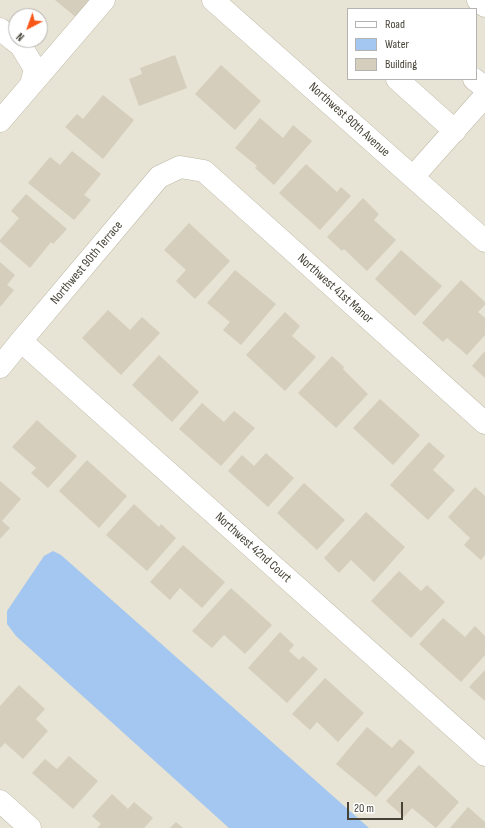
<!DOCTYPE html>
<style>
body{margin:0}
#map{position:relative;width:485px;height:828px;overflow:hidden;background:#f3f1e7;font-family:"Sofia Sans Condensed",sans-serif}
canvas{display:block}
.legend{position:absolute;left:347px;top:8px;width:130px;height:72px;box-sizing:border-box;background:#fff;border:1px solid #b5b3af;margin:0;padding:5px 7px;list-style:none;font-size:12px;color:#464236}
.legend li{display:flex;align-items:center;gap:8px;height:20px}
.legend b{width:20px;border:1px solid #b5b3af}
.north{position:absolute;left:8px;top:8px;width:40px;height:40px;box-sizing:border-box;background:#fff;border:1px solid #b5b3af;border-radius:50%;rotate:221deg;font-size:11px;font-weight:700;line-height:16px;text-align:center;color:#464236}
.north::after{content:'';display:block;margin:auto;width:14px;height:18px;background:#f95718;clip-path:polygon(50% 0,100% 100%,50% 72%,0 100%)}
.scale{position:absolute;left:347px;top:802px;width:56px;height:18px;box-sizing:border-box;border:2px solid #464236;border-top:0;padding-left:5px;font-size:12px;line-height:14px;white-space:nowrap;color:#464236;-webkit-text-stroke:3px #fff;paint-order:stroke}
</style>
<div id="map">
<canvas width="485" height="828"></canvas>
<ul class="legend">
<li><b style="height:5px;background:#fff"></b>Road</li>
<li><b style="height:11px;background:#a3c7f0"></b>Water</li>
<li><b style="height:11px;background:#d5cebc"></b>Building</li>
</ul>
<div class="north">N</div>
<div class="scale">20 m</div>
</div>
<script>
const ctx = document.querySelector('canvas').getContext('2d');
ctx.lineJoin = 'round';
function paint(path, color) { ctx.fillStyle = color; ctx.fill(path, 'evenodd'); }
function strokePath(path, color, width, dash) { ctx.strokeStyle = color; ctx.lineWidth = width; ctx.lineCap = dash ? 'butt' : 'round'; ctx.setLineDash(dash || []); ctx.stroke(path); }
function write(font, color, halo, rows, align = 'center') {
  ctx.font = font + ' "Sofia Sans Condensed",sans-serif'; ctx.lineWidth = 3; ctx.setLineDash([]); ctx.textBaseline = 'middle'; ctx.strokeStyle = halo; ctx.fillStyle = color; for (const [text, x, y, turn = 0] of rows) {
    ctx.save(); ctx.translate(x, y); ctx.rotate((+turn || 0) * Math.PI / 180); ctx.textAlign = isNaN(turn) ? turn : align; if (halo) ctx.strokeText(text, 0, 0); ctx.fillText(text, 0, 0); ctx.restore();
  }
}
paint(new Path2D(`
 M0,0H485V828H0ZM348,9H476V79H348ZM16,16H40V40H16Z`), '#e7e4d5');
paint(new Path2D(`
 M53,551L61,555L369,828H229L16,636L7,624V611L44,556Z`), '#a3c7f0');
paint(new Path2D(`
 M55,0H92L77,18Z
 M175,55L187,88L139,106L129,79L142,74L140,68Z
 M221,65L261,101L235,130L195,94Z
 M103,95L134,120L103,159L65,127L77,114L83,119Z
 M260,118L283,138L293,125L312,141L274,185L255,168L257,166L235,148Z
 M72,151L101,174L84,195L91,200L74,220L28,183L50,157L60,165Z
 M306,164L337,192L341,187L351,196L320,230L279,193Z
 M26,194L67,229L53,244L51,242L30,268L0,242V240L19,218L11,211Z
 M363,198L379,214L374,220L396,240L367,271L344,249L342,251L327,237Z
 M189,223L230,261L195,299L176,281L186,270L164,250Z
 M401,250L442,286L415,316L375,279Z
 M0,262L15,275L7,285L14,290L0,307Z
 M235,270L276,304L241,345L223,330L230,322L207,303Z
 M461,280L485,302V305L478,312L485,318V335L467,355L447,338L443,342L422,323Z
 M108,310L130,330L142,317L160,333L121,375L82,338Z
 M285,312L300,326L292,336L316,357L285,391L246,355Z
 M485,351V378L472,366Z
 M159,355L199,392L172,422L132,385Z
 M332,356L344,367L343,369L368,394L336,428L298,393Z
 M380,399L420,435L393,465L353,428Z
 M202,403L224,422L234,411L255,428L221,466L179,429Z
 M37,420L77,456L48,488L31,473L36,468L12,447Z
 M429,442L445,456L433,470L455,490L428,520L390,485Z
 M266,453L294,478L268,507L228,471L242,455L254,466Z
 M87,460L127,496L99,528L59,491Z
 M0,481L21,499L2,521L10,528L0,539Z
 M304,483L345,520L317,550L277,513Z
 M475,487L485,496V555L481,560L464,545L470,538L448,517Z
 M134,504L159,527L161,524L176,538L147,571L106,535Z
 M366,512L405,547L374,582L351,560L339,573L324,558Z
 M183,545L225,582L202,608L180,588L170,600L150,582Z
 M399,571L421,591L427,585L445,602L411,638L371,601Z
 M231,588L272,625L245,654L224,635L212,648L192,631Z
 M443,618L465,637L475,626L485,636V655L461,682L419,644Z
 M280,632L294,645L289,651L299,660L303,656L318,669L287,703L248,668Z
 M485,670V701L469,687Z
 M325,678L364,713L338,742L317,722L310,730L292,714Z
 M19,685L45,709L36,719L48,731L23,759L5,743L0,748V706Z
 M367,727L392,748L400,739L415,752L376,797L336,764Z
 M69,756L98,781L73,809L32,773L45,759L57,769Z
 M419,765L459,802L436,828L412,808L404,817L386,801Z
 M112,794L128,809L134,802L153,818L144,828H97L101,824L92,816Z
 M468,807L485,822V828H450Z
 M176,822L183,828H170Z`), '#d5cebc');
const minor = new Path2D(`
 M213,0L485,241
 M478,0L485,6
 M0,29L21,46L35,69L31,85L0,121
 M397,79L455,131
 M474,79L485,88
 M31,85L104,0
 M413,177L485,96
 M21,341L485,755
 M0,367L21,341L159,177L180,167L204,171L485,423
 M0,801L30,828`);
strokePath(minor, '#bfbaa9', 23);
strokePath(minor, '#fff', 22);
write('13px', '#464236', '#fff', [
 ["Northwest 90th Avenue",349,120,42],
 ["Northwest 90th Terrace",87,263,-50],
 ["Northwest 41st Manor",335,289,42],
 ["Northwest 42nd Court",253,548,42]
]);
</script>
